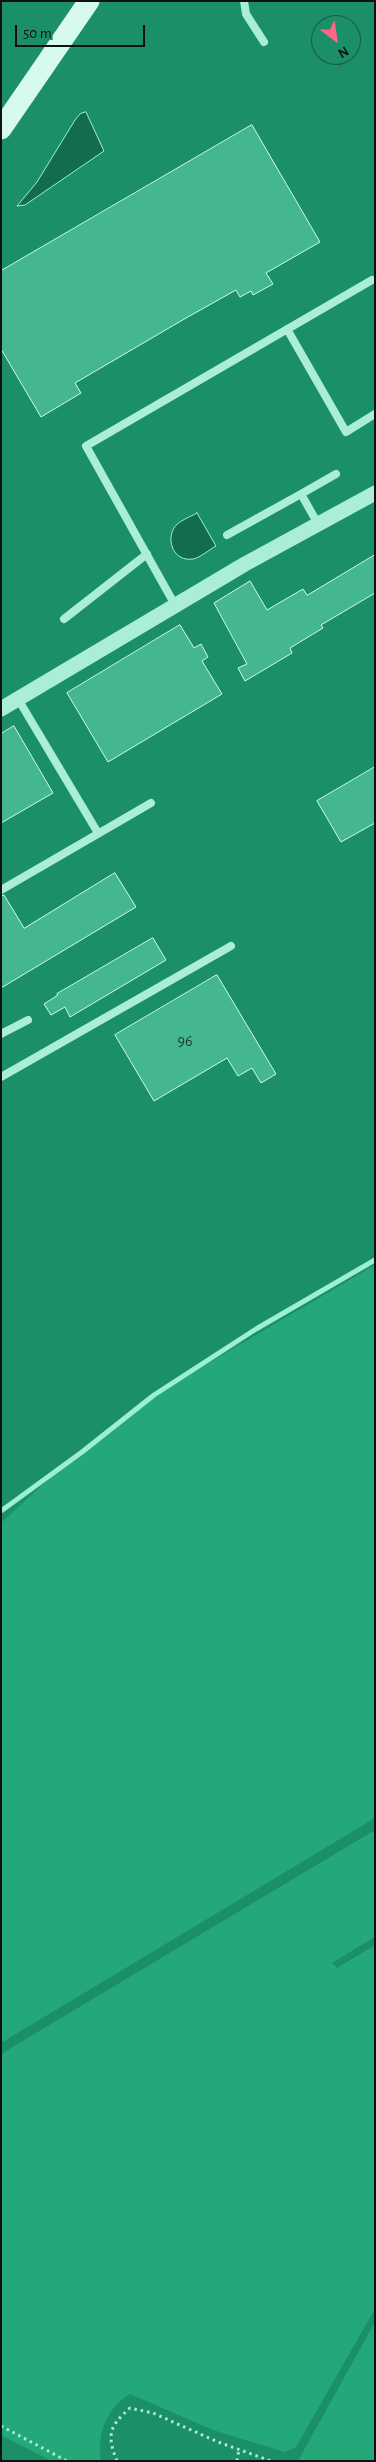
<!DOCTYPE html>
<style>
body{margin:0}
#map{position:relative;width:376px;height:2462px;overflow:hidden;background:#1b8f67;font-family:"Alegreya Sans",sans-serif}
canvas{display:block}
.frame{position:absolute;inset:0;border:2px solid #111;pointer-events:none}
.north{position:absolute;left:311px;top:15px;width:50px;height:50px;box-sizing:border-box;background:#1b8f67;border:1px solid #175d45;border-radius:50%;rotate:149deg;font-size:14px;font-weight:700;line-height:20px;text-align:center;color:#111}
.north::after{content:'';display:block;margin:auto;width:18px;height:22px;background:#ff6784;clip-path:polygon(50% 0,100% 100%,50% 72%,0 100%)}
.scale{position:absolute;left:15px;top:25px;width:130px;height:22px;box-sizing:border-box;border:2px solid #111;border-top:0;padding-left:6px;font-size:15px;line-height:18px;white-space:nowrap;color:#111;-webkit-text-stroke:4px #1b8f67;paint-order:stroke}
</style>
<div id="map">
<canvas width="376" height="2462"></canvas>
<div class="frame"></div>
<div class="north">N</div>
<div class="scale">50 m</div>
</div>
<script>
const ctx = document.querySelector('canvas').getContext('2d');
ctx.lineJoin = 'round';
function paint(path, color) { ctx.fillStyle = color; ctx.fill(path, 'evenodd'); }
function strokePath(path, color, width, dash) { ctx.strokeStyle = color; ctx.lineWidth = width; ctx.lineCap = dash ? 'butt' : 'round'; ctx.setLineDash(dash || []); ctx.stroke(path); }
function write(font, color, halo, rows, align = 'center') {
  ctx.font = font + ' "Alegreya Sans",sans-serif'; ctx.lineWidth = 4; ctx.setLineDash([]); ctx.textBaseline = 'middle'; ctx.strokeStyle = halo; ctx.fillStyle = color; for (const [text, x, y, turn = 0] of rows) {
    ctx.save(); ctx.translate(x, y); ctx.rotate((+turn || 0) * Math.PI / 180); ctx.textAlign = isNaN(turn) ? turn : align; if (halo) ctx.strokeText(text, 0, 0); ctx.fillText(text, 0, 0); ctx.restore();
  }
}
paint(new Path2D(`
 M375,1265V1818L1,2043V1523L52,1476L133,1412L183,1378Z
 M375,1830V1937L332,1963L337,1968L375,1945V2309L296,2447L285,2452L213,2430L130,2394C106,2409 97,2433 101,2461H51L1,2435V2054Z
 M375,2322V2461H298Z`), '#24a879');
const water = new Path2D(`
 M86,112L104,151L25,205L17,206L37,182L75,120L80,114Z
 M197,513L216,546C210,549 200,558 193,559C174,562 166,541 174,528C178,521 190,517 197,513Z`);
paint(water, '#126d4f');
strokePath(water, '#9cf0d1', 1);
strokePath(new Path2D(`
 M1,1511L82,1452L154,1395L256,1329L375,1260`), '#9cf0d1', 5);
const building = new Path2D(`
 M252,125L320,242L266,273L273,284L253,295L251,291L240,297L236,290L186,318L75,383L81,393L41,417L1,349V271Z
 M375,555V593L321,625L323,628L290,648L292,653L245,681L238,668L247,664L214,603L250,581L267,610L303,589L307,595Z
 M180,625L194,648L201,644L208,657L202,661L222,694L108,762L67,693Z
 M14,726L53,793L1,823V734Z
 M375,767V823L341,842L317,801Z
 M115,873L136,907L1,988V896L4,895L24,928Z
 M153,938L166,960L70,1017L65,1007L51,1015L44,1004L58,995L57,994Z
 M217,975L276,1074L261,1083L252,1068L238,1076L227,1058L154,1101L115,1035Z`);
paint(building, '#44b78e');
strokePath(building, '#cffaeb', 1);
strokePath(new Path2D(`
 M1,2426L67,2461
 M117,2461C106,2434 110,2426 130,2408L153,2413L218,2442L271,2461
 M237,2461L239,2449`), '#a9eed5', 3, [2.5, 4]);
strokePath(new Path2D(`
 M244,1L246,14L264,42
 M287,329L346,432L375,414
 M301,494L336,474
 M227,535L301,494L318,524
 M175,605L86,446L372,280
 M64,619L147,554
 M18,699L98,833
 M1,890L151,803
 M1,1034L28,1020
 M1,1077L231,946`), '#a9eed5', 8);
strokePath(new Path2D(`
 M1,709L245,564L375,493`), '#a9eed5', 15);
strokePath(new Path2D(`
 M1,129L89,1`), '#d6faee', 21);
write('16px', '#1e3a30', null, [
 ["96",185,1041]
]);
</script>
